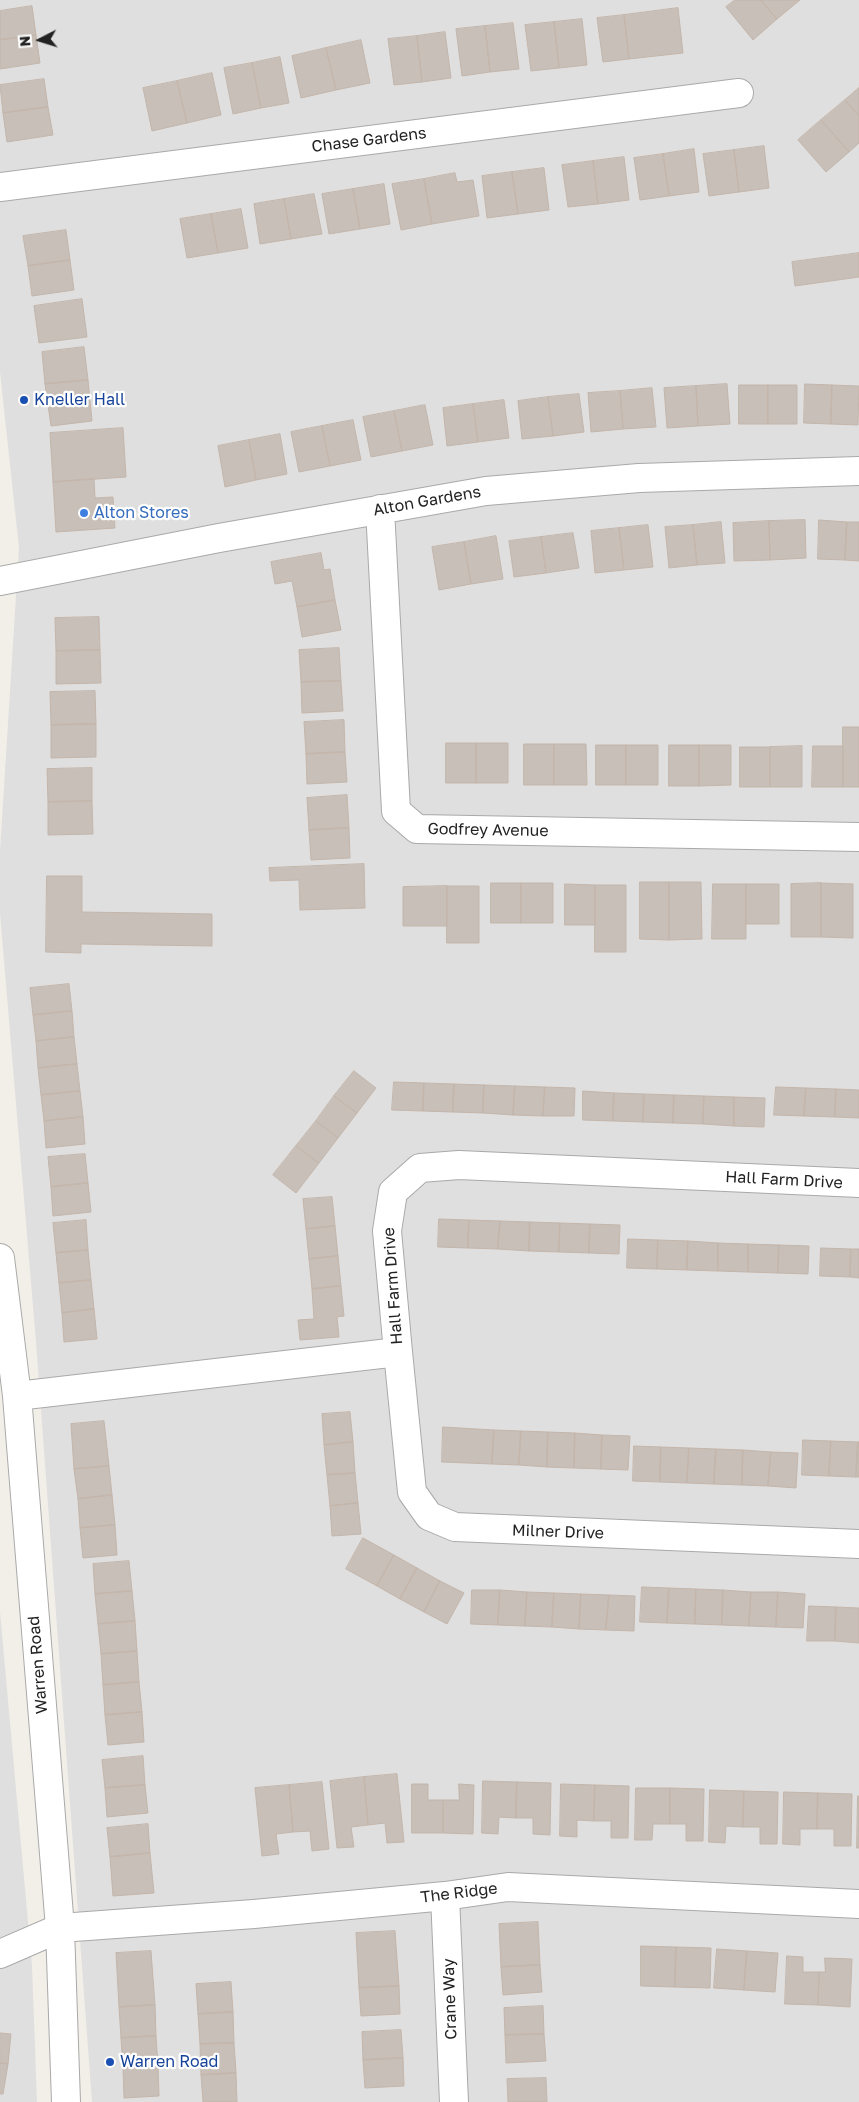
<!DOCTYPE html>
<style>
body{margin:0}
#map{position:relative;width:859px;height:2102px;overflow:hidden;background:#f2efe9;font-family:"Golos Text",sans-serif}
canvas{display:block}
.north{position:absolute;left:15px;top:15px;width:50px;height:50px;-webkit-text-stroke:4px #fff;paint-order:stroke;rotate:265deg;font-size:14px;font-weight:700;line-height:20px;text-align:center;color:#222}
.north::after{content:'';display:block;margin:auto;width:18px;height:22px;background:#222;clip-path:polygon(50% 0,100% 100%,50% 72%,0 100%)}
</style>
<div id="map">
<canvas width="859" height="2102"></canvas>
<div class="north">N</div>
</div>
<script>
const ctx = document.querySelector('canvas').getContext('2d');
ctx.lineJoin = 'round';
function paint(path, color) { ctx.fillStyle = color; ctx.fill(path, 'evenodd'); }
function strokePath(path, color, width, dash) { ctx.strokeStyle = color; ctx.lineWidth = width; ctx.lineCap = dash ? 'butt' : 'round'; ctx.setLineDash(dash || []); ctx.stroke(path); }
function write(font, color, halo, rows, align = 'center') {
  ctx.font = font + ' "Golos Text",sans-serif'; ctx.lineWidth = 4.5; ctx.setLineDash([]); ctx.textBaseline = 'middle'; ctx.strokeStyle = halo; ctx.fillStyle = color; for (const [text, x, y, turn = 0] of rows) {
    ctx.save(); ctx.translate(x, y); ctx.rotate((+turn || 0) * Math.PI / 180); ctx.textAlign = isNaN(turn) ? turn : align; if (halo) ctx.strokeText(text, 0, 0); ctx.fillText(text, 0, 0); ctx.restore();
  }
}
paint(new Path2D(`
 M0,0H859V2102H92L36,1342L0,913V851L19,548L0,372Z
 M0,1612L32,1966L37,2102H0Z`), '#e0dfdf');
const building = new Path2D(`
 M735,0H761L777,19L753,40L726,7Z
 M761,0H800L777,19Z
 M32,6L36,35L0,40V11Z
 M678,8L683,53L629,59L624,15Z
 M624,15L629,59L603,62L597,18Z
 M582,19L587,65L559,68L554,22Z
 M554,22L559,68L531,71L525,25Z
 M513,23L519,69L490,72L485,26Z
 M485,26L490,72L462,76L456,29Z
 M445,32L451,78L422,82L417,36Z
 M36,35L40,63L0,69V40Z
 M417,36L422,82L394,85L388,39Z
 M361,40L370,83L336,90L326,48Z
 M326,48L336,90L301,98L292,56Z
 M280,57L289,103L261,108L252,63Z
 M252,63L261,108L233,114L224,68Z
 M212,73L221,115L187,123L177,81Z
 M44,79L48,107L3,113L0,85Z
 M177,81L187,123L152,131L143,88Z
 M859,88V116L845,100Z
 M845,100L859,116V143L849,152L821,120Z
 M48,107L53,135L7,142L3,113Z
 M821,120L849,152L826,172L798,140Z
 M764,146L769,188L739,192L734,150Z
 M694,149L699,192L669,196L663,154Z
 M734,150L739,192L709,196L703,154Z
 M663,154L669,196L640,200L634,158Z
 M624,157L629,200L598,204L593,161Z
 M593,161L598,204L568,207L562,165Z
 M544,168L549,210L518,214L512,172Z
 M512,172L518,214L487,218L482,176Z
 M455,173L457,182L473,180L479,216L432,224L424,179Z
 M424,179L432,224L401,230L392,184Z
 M384,184L390,224L360,229L353,189Z
 M353,189L360,229L329,234L322,194Z
 M314,194L322,234L291,239L284,199Z
 M284,199L291,239L260,244L254,204Z
 M241,209L248,248L218,253L211,214Z
 M211,214L218,253L187,258L180,219Z
 M66,230L70,260L28,266L23,236Z
 M859,253V277L795,286L792,262Z
 M70,260L74,290L32,296L28,266Z
 M82,299L87,337L39,343L34,306Z
 M84,347L88,380L45,384L42,352Z
 M88,380L92,421L51,426L45,384Z
 M727,384L730,424L698,426L696,386Z
 M805,384L832,385L831,424L804,423Z
 M739,385H768V424H739Z
 M768,385H797V424H768Z
 M832,385L859,386L858,425L831,424Z
 M696,386L698,426L667,428L664,388Z
 M652,388L656,427L623,429L620,391Z
 M620,391L623,429L591,432L588,393Z
 M579,394L584,432L553,436L548,397Z
 M548,397L553,436L522,439L518,401Z
 M504,400L509,438L478,442L473,404Z
 M473,404L478,442L447,446L443,408Z
 M425,405L433,445L402,451L394,411Z
 M394,411L402,451L371,457L363,417Z
 M353,420L361,460L330,466L322,426Z
 M322,426L330,466L299,472L291,432Z
 M123,428L126,477L53,482L50,433Z
 M280,434L287,474L256,480L249,440Z
 M249,440L256,480L225,487L218,446Z
 M94,479L95,498L113,497L115,528L56,532L53,482Z
 M805,520L806,558L770,560L769,521Z
 M819,520L847,522L845,560L818,559Z
 M769,521L770,560L734,561L733,523Z
 M721,522L725,563L697,565L693,525Z
 M847,522H859V561L845,560Z
 M648,525L653,567L624,570L619,528Z
 M693,525L697,565L669,568L665,527Z
 M619,528L624,570L595,573L591,531Z
 M573,533L579,568L546,573L541,537Z
 M496,536L503,579L471,584L464,542Z
 M541,537L546,573L514,577L509,541Z
 M464,542L471,584L439,590L432,547Z
 M321,553L324,570L330,569L335,600L297,607L292,581L275,584L271,562Z
 M335,600L341,630L302,637L297,607Z
 M99,617L100,650L56,651L55,618Z
 M339,648L341,681L301,682L299,650Z
 M100,650L101,683L56,684V651Z
 M341,681L343,711L302,713L301,682Z
 M95,691L96,724L51,725L50,692Z
 M344,720L345,752L306,754L304,722Z
 M96,724V757L51,758V725Z
 M843,727H859V787H843Z
 M446,743H476V783H446Z
 M476,743H508V783H476Z
 M524,744H554V785H524Z
 M554,744H586L587,785H554Z
 M596,745H626V785H596Z
 M626,745H658V785H626Z
 M669,745H699V786H669Z
 M699,745H731V785L699,786Z
 M802,746V787H770V747Z
 M813,746H843V787H812Z
 M740,747H770V787H740Z
 M345,752L347,782L307,784L306,754Z
 M92,768V801L48,802L47,769Z
 M347,795L349,828L309,830L307,798Z
 M92,801L93,834L48,835V802Z
 M349,828L350,858L311,860L309,830Z
 M364,864L365,908L300,910L299,880L270,881L269,868Z
 M47,876H82V912L212,914V946L81,944V953L46,952Z
 M640,882H669V940L640,939Z
 M669,882H701L702,939L669,940Z
 M491,883H521V923H491Z
 M521,883H553V923H521Z
 M821,883V937H791V884Z
 M821,883L853,884V938L821,937Z
 M565,884L595,885V925H565Z
 M713,884H746V939H712Z
 M746,884H779V924H746Z
 M595,885H626V952H595Z
 M447,886V926H403V887Z
 M447,886H479V943H447Z
 M69,984L72,1011L33,1015L30,988Z
 M72,1011L74,1037L36,1041L33,1015Z
 M74,1037L77,1064L38,1068L36,1041Z
 M77,1064L80,1091L41,1095L38,1068Z
 M354,1071L376,1088L357,1113L334,1096Z
 M394,1082L424,1083L423,1111L392,1110Z
 M424,1083L454,1084L453,1112L423,1111Z
 M454,1084L484,1085L483,1113L453,1112Z
 M484,1085L515,1086L513,1115L483,1113Z
 M515,1086L545,1087L543,1116L513,1115Z
 M545,1087L575,1088L574,1116H543Z
 M776,1087L806,1088L804,1116L774,1115Z
 M806,1088L836,1089L835,1117L804,1116Z
 M836,1089L859,1090V1118L835,1117Z
 M80,1091L83,1117L44,1121L41,1095Z
 M583,1091L614,1093L613,1121L583,1120Z
 M614,1093L644,1094L643,1122L613,1121Z
 M644,1094L674,1095L673,1123L643,1122Z
 M674,1095L704,1096L703,1124L673,1123Z
 M334,1096L357,1113L338,1138L316,1121Z
 M704,1096L734,1097V1126L703,1124Z
 M734,1097L765,1098L764,1127L734,1126Z
 M83,1117L85,1144L46,1148L44,1121Z
 M316,1121L338,1138L319,1163L296,1146Z
 M296,1146L319,1163L296,1193L273,1175Z
 M85,1154L88,1183L51,1187L48,1157Z
 M88,1183L91,1212L53,1216L51,1187Z
 M332,1197L335,1226L306,1229L303,1199Z
 M439,1219L469,1220L468,1248L438,1247Z
 M86,1220L88,1250L56,1253L53,1223Z
 M469,1220L500,1221L498,1249L468,1248Z
 M500,1221L530,1222L529,1251L498,1249Z
 M530,1222L560,1223L559,1252L529,1251Z
 M560,1223L590,1224L589,1253L559,1252Z
 M590,1224L620,1225L619,1254L589,1253Z
 M335,1226L338,1256L309,1259L306,1229Z
 M628,1239L658,1240L657,1269L627,1268Z
 M658,1240L688,1241L687,1270L657,1269Z
 M688,1241L718,1243V1271L687,1270Z
 M718,1243L748,1244V1272L718,1271Z
 M748,1244L779,1245L778,1273L748,1272Z
 M779,1245L809,1246L808,1274L778,1273Z
 M821,1248L851,1249L850,1277L820,1276Z
 M851,1249H859V1278L850,1277Z
 M88,1250L91,1280L59,1283L56,1253Z
 M338,1256L341,1286L312,1289L309,1259Z
 M91,1280L94,1309L62,1313L59,1283Z
 M341,1286L344,1316L337,1317L339,1337L300,1340L298,1320L314,1319L312,1289Z
 M94,1309L97,1339L64,1342L62,1313Z
 M350,1412L353,1442L324,1445L322,1414Z
 M104,1421L109,1466L74,1469L71,1424Z
 M443,1427L494,1430L492,1464L442,1462Z
 M494,1430L521,1431L519,1465L492,1464Z
 M521,1431L548,1432L547,1467L519,1465Z
 M548,1432L575,1433L574,1468L547,1467Z
 M575,1433L602,1435L601,1469L574,1468Z
 M602,1435L630,1436L628,1470L601,1469Z
 M803,1440L831,1441L829,1476L802,1475Z
 M831,1441L858,1442L856,1477L829,1476Z
 M353,1442L355,1473L327,1475L324,1445Z
 M858,1442H859V1477H856Z
 M634,1446L661,1447L660,1482L633,1481Z
 M661,1447L689,1448L687,1483L660,1482Z
 M689,1448L716,1449L714,1484L687,1483Z
 M716,1449L743,1450L742,1485L714,1484Z
 M743,1450L771,1452L768,1486L742,1485Z
 M771,1452L798,1453L796,1488L768,1486Z
 M109,1466L112,1495L78,1499L74,1469Z
 M355,1473L358,1503L330,1506L327,1475Z
 M112,1495L115,1525L80,1528L78,1499Z
 M358,1503L361,1534L332,1536L330,1506Z
 M115,1525L117,1555L83,1558L80,1528Z
 M363,1538L394,1555L377,1586L346,1569Z
 M394,1555L417,1568L400,1599L377,1586Z
 M129,1561L132,1591L95,1594L93,1564Z
 M417,1568L440,1581L424,1612L400,1599Z
 M440,1581L464,1593L447,1624L424,1612Z
 M642,1587L669,1588L667,1623L640,1622Z
 M669,1588L696,1589L695,1624L667,1623Z
 M696,1589L723,1590L722,1625L695,1624Z
 M472,1590H500L498,1625L471,1624Z
 M500,1590L527,1592L525,1626L498,1625Z
 M723,1590L751,1592L749,1626L722,1625Z
 M132,1591L135,1621L98,1624L95,1594Z
 M527,1592L554,1593L552,1627L525,1626Z
 M751,1592H778L776,1627L749,1626Z
 M778,1592L805,1594L803,1628L776,1627Z
 M554,1593L581,1594L579,1629L552,1627Z
 M581,1594L609,1595L606,1630L579,1629Z
 M609,1595L635,1596L634,1631L606,1630Z
 M809,1606L836,1607L835,1641H807Z
 M836,1607L859,1608V1643L835,1641Z
 M135,1621L137,1651L101,1654L98,1624Z
 M137,1651L139,1682L103,1685L101,1654Z
 M139,1682L142,1712L105,1715L103,1685Z
 M142,1712L144,1742L108,1745L105,1715Z
 M143,1756L145,1785L105,1788L102,1760Z
 M397,1774L404,1842L387,1843L385,1823L368,1825L364,1777Z
 M364,1777L368,1825L351,1827L354,1847L337,1848L330,1781Z
 M483,1781L517,1782L516,1818L499,1817L498,1834L482,1833Z
 M322,1782L329,1849L312,1851L310,1831L293,1832L289,1785Z
 M517,1782L551,1783L550,1835L533,1834V1818H516Z
 M412,1784H428V1800H443V1833H412Z
 M459,1784L474,1785L473,1834L443,1833V1800H459Z
 M561,1784L595,1785L594,1821L577,1820V1837L560,1836Z
 M145,1785L148,1813L107,1817L105,1788Z
 M289,1785L293,1832L276,1834L279,1854L262,1856L255,1788Z
 M595,1785L629,1786L628,1838H611V1821H594Z
 M636,1788H670V1824H653L652,1840H635Z
 M670,1788L704,1789L703,1841H686V1824H670Z
 M710,1790L744,1791L743,1827L726,1826L725,1843L709,1842Z
 M744,1791L778,1792L777,1844H760V1827H743Z
 M784,1792L818,1793L817,1829H800V1845L783,1844Z
 M818,1793L852,1794L851,1846H834V1829H817Z
 M858,1796H859V1848H857Z
 M148,1824L150,1853L110,1857L107,1828Z
 M150,1853L154,1893L113,1896L110,1857Z
 M538,1922L540,1965L501,1967L499,1924Z
 M395,1931L399,1986L359,1988L356,1933Z
 M641,1946L676,1947L675,1987L641,1986Z
 M676,1947L711,1948L710,1988L675,1987Z
 M717,1949L747,1951L744,1990L714,1988Z
 M151,1951L155,2005L119,2007L116,1953Z
 M747,1951L778,1953L775,1992L744,1990Z
 M787,1956L803,1957V1972H819L818,2005L785,2004Z
 M825,1958L852,1959L850,2007L818,2005L819,1972H825Z
 M540,1965L542,1992L503,1995L501,1967Z
 M231,1982L233,2012L198,2014L196,1984Z
 M399,1986L400,2014L361,2016L359,1988Z
 M155,2005L156,2036L121,2038L119,2007Z
 M543,2006L544,2034L505,2035L504,2008Z
 M233,2012L234,2043L200,2044L198,2014Z
 M401,2030L403,2058L363,2060L362,2032Z
 M0,2033L11,2034L8,2064L0,2063Z
 M544,2034L546,2061L506,2063L505,2035Z
 M156,2036L158,2066L123,2068L121,2038Z
 M234,2043L236,2073L201,2075L200,2044Z
 M403,2058L404,2086L365,2088L363,2060Z
 M0,2063L8,2064L3,2094H0Z
 M158,2066L159,2096L124,2098L123,2068Z
 M236,2073L237,2102H203L201,2075Z
 M546,2078L547,2102H508L507,2079Z`);
paint(building, '#c7bfb8');
strokePath(building, '#c4b6ab', 1);
const minor = new Path2D(`
 M0,187L739,93
 M380,509L396,811L417,829L859,837
 M0,581L219,538L486,491L639,478L859,471
 M0,1258L17,1396L60,1928L66,2102
 M398,1352L412,1492L429,1516L455,1527L859,1544
 M17,1396L398,1352L387,1231L393,1192L420,1168L459,1165L859,1183
 M445,1896L454,2102
 M0,1954L60,1928L254,1914L445,1896L508,1887L859,1904`);
strokePath(minor, '#a9a9a9', 30);
strokePath(minor, '#fff', 28);
for (const [x, y, r, color] of [
 [24,400,5,"#1a4fb4"],
 [84,513,5,"#3f7fe0"],
 [110,2062,5,"#1a4fb4"]
]) { const dot = new Path2D(); dot.arc(x, y, r, 0, 2 * Math.PI); ctx.fillStyle = color; ctx.fill(dot); strokePath(dot, '#fff', 2); }
write('16px', '#222', '#fff', [
 ["Chase Gardens",369,140,-7],
 ["Alton Gardens",427,501,-10],
 ["Godfrey Avenue",488,830,1],
 ["Hall Farm Drive",784,1180,3],
 ["Hall Farm Drive",393,1286,-94],
 ["Milner Drive",558,1532,2],
 ["Warren Road",38,1665,-95],
 ["The Ridge",459,1893,-7],
 ["Crane Way",450,1999,-92]
]);
write('16px', '#164399', '#fff', [
 ["Kneller Hall",34,400],
 ["Warren Road",120,2062]
], 'left');
write('16px', '#366cbe', '#fff', [
 ["Alton Stores",94,513]
], 'left');
</script>
